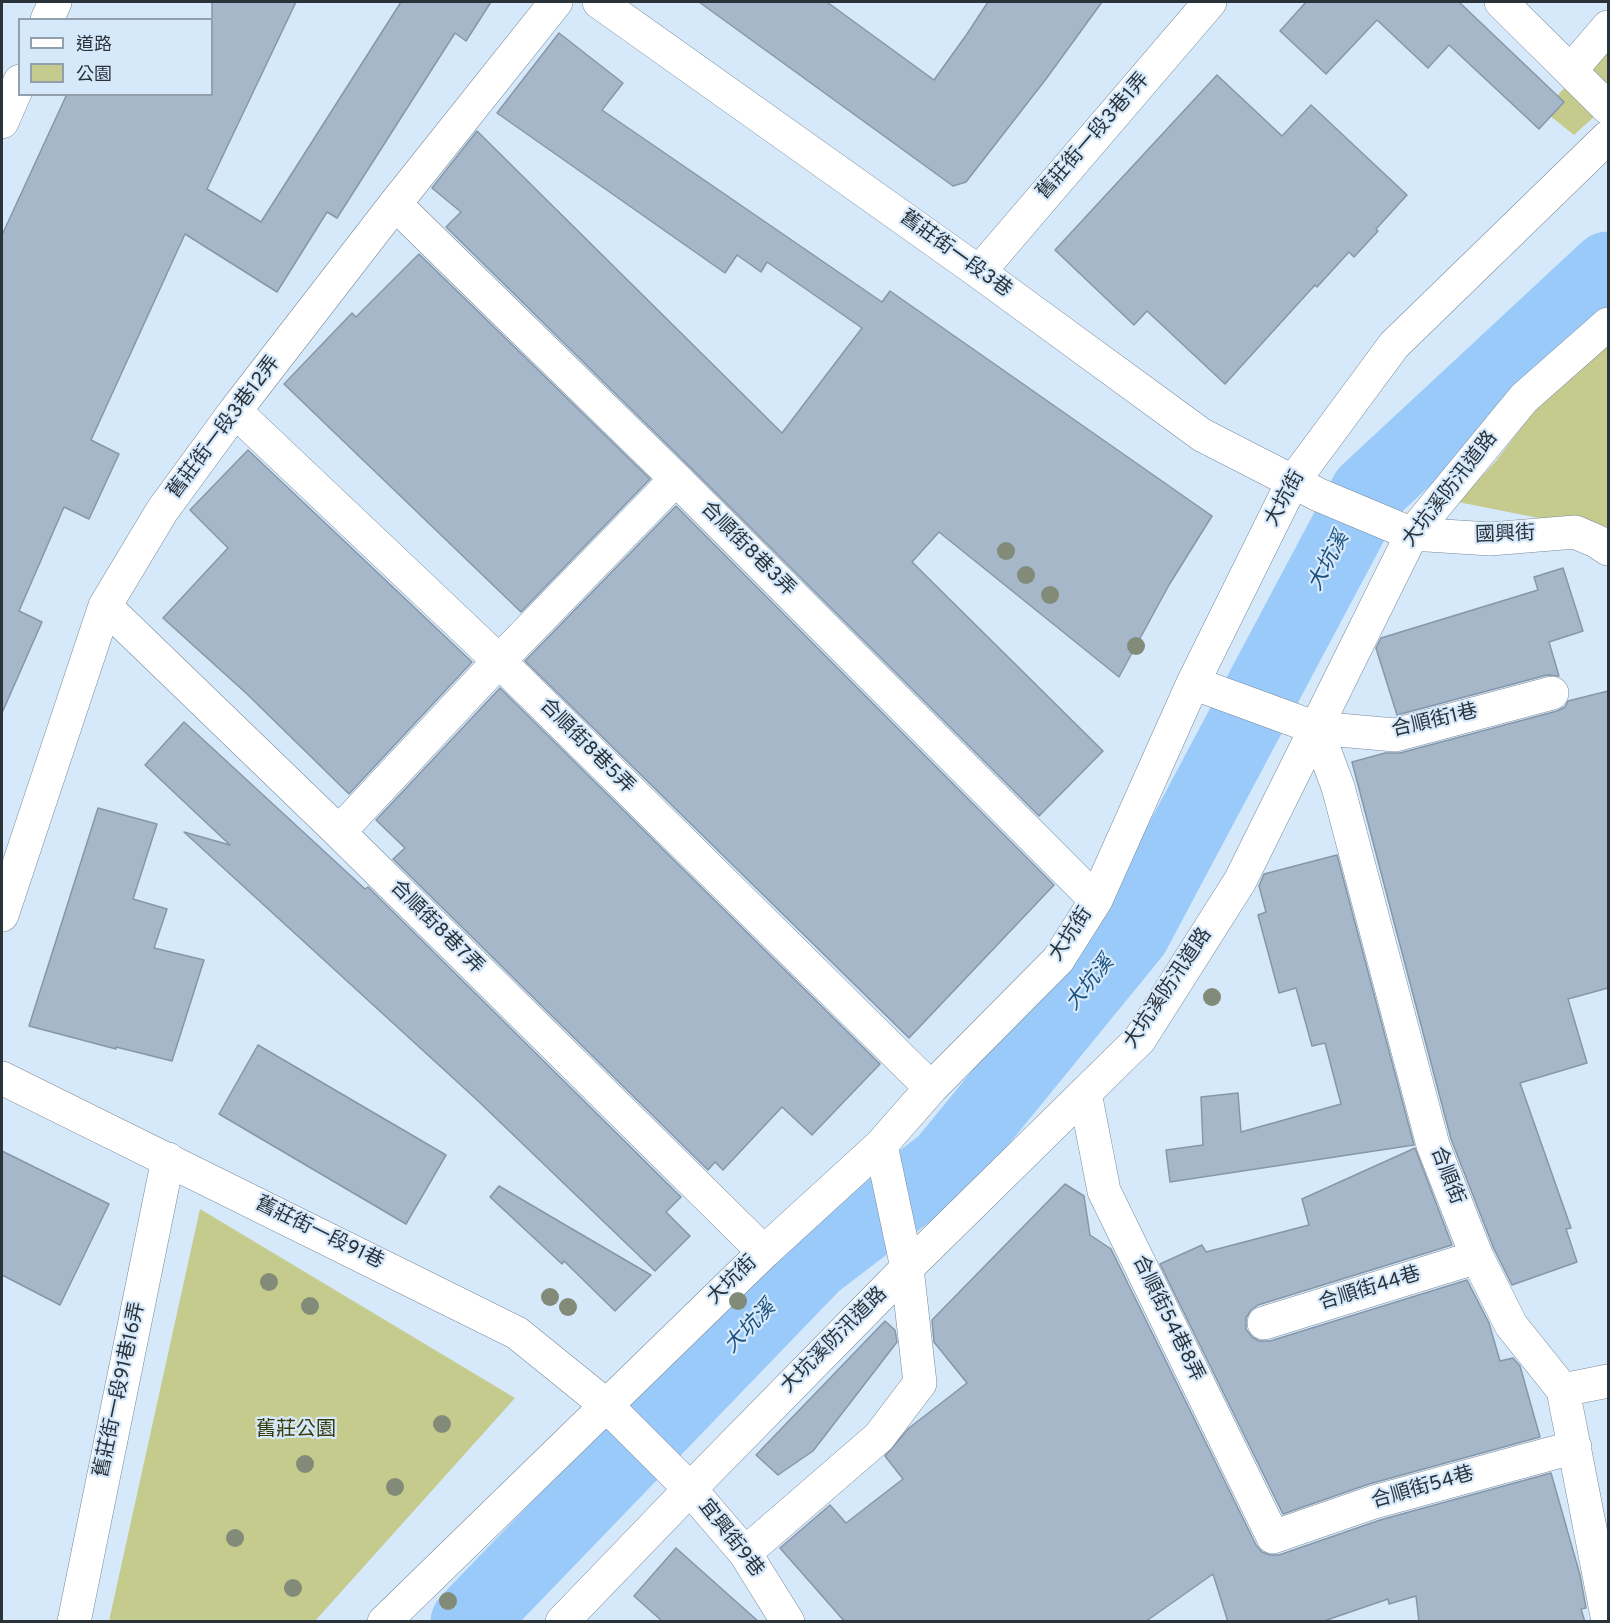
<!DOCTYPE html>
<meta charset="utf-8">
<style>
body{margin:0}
#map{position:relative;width:1610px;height:1623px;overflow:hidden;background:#d6e9fb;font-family:Overpass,"Noto Sans TC",sans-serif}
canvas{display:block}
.frame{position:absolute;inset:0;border:3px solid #2b333a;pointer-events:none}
.legend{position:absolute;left:18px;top:18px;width:195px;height:78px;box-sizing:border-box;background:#d6e9fb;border:2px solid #92a0ae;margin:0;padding:8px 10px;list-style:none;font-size:18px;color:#2b333a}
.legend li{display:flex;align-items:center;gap:12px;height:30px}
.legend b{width:30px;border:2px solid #92a0ae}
</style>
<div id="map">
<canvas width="1610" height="1623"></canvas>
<div class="frame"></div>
<ul class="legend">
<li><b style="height:8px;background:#fff"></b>道路</li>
<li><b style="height:16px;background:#c5cb8d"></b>公園</li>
</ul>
</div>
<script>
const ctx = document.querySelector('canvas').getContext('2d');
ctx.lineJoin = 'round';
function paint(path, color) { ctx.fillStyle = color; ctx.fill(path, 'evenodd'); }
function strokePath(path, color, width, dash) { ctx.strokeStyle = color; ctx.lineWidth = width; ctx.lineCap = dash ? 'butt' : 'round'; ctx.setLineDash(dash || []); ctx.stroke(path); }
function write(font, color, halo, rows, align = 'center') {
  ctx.font = font + ' Overpass,"Noto Sans TC",sans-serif'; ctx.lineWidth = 4.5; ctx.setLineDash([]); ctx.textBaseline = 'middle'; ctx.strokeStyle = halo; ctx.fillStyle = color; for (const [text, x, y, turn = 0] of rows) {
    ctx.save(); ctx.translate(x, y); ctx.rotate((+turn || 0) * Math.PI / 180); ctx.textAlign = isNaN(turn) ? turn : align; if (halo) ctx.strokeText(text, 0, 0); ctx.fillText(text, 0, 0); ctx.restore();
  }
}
paint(new Path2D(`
 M1608,38V104L1574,135L1544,111Z
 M1608,339V527L1549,520L1458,502L1496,461L1531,415Z
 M200,1209L515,1398L315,1621H109Z`), '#c5cb8d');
strokePath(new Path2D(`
 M468,1622L814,1263L945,1163L1133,933L1367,493L1608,269`), '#99caf9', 75);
const building = new Path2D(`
 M212,2H296L207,189L261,222L401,2H491L466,41L455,33L337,218L327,212L277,292L185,234L91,440L119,454L89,519L64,507L19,611L42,622L2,713V235L67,94H212Z
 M699,2H827L934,80L967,34L988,2H1102L1046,79L966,182L953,186Z
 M1306,2H1459L1564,102L1539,129L1449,45L1428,68L1377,20L1326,74L1280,31Z
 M559,33L623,83L602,110L882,302L890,291L1212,516L1169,585L1119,677L939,532L912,562L1103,751L1039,816L689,466L446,227L461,212L432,188L477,131L782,433L862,328L767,262L761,272L737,255L725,273L497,113Z
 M1217,75L1282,136L1311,105L1407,195L1376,229L1378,231L1354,257L1349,252L1317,287L1315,285L1225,384L1147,311L1134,325L1055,250Z
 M419,254L650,479L521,612L284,384L352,313L356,317Z
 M248,450L472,662L349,794L247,694L163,618L228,548L190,510Z
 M676,506L1054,885L909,1038L525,661Z
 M1563,568L1583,631L1549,642L1559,676L1547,675L1397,715L1376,648L1381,638L1538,590L1534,577Z
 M500,688L880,1064L812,1135L782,1107L723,1170L715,1162L708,1170L393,859L405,848L376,820Z
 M1608,691V988L1568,999L1587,1063L1520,1083L1571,1228L1566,1229L1577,1262L1512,1285L1494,1249L1451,1139L1352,762L1385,753H1400L1557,711L1565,707L1568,701Z
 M184,722L365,889L368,887L681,1197L666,1212L690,1236L655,1271L476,1099L184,832L230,845L145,765Z
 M98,808L157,824L133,899L167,909L154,948L204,960L172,1061L116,1047V1049L29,1026Z
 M1337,855L1414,1145L1170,1182L1166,1150L1203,1145L1201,1097L1238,1093L1241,1132L1341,1104L1325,1043L1312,1046L1296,988L1279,993L1258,915L1266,912L1259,886L1264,874Z
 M258,1045L446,1155L406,1224L219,1114Z
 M1415,1148L1452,1245L1258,1305L1251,1310L1246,1318V1329L1252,1337L1259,1341H1270L1467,1280L1489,1323L1500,1361L1513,1358L1520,1366L1540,1437L1369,1484L1283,1514L1160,1264L1202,1245L1206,1252L1309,1225L1302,1199Z
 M2,1151L109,1204L60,1305L2,1275Z
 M1065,1184L1084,1196L1090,1235L1111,1249L1256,1545L1262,1552L1270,1555H1279L1380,1520L1551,1473L1580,1575L1586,1608L1581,1609L1585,1622H1419L1416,1596L1389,1604L1388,1599L1321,1622H1228L1213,1574L1145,1622H845L780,1548L830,1505L846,1523L903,1479L885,1456L909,1428L967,1383L934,1342L932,1320Z
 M499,1186L567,1226L651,1275L615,1311L564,1261L562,1264L490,1197Z
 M885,1321L895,1330L897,1342L813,1451L778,1475L756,1455Z
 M676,1548L759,1622H663L634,1596Z`);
paint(building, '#a5b7c8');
strokePath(building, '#8697a8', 1.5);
const minor = new Path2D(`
 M599,2L979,272L1202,435L1319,495L1412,534L1490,539L1575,532L1596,541L1608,549
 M1501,2L1608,108
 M1571,70L1608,27
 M395,204L676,479L1096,900
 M979,272L1210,2
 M235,411L499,661L931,1088
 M105,606L339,832L764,1252
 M1193,683L1316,728L1338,787L1433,1145L1477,1257L1511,1325L1563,1390L1608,1621
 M1316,728L1395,735L1552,693
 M339,832L499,661L676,479
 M2,915L105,606L162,511L235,411L395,204L556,2
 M2,1078L517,1333L606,1405L690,1489L745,1553L788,1622
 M1085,1093L1104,1191L1273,1537L1374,1502L1575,1447
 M1264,1323L1477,1257
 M1563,1390L1608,1381
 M745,1553L879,1437L920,1383L907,1268L881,1145
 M74,1622L168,1159
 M384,1622L764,1252L881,1145L931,1088L1058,960L1096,900L1193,683L1292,483L1394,345L1608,137
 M562,1622L690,1489L907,1268L1140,1039L1240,881L1412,534L1524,398L1608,324`);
const major = new Path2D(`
 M47,20L55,2
 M2,122L20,81`);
strokePath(minor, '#788999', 34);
strokePath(major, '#788999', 34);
strokePath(minor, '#fff', 33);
strokePath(major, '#fff', 33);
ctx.fillStyle = '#818b78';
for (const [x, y] of [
 [1006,551],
 [1026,575],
 [1050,595],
 [1136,646],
 [1212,997],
 [269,1282],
 [550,1297],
 [738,1301],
 [310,1306],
 [568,1307],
 [442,1424],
 [305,1464],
 [395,1487],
 [235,1538],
 [293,1588],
 [448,1601]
]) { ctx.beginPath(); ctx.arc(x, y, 9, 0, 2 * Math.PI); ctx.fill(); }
write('20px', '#2b333a', '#d6e9fb', [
 ["舊莊街一段3巷1弄",1094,137,-49],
 ["舊莊街一段3巷",955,255,36],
 ["舊莊街一段3巷12弄",225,428,-53],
 ["大坑溪防汛道路",1451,490,-52],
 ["大坑街",1286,499,-61],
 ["國興街",1505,536,-2],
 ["合順街8巷3弄",747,550,45],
 ["合順街1巷",1435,722,-13],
 ["合順街8巷5弄",586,747,45],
 ["合順街8巷7弄",436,928,45],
 ["大坑街",1072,935,-56],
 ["大坑溪防汛道路",1169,989,-56],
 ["合順街",1446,1176,69],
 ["舊莊街一段91巷",319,1234,26],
 ["大坑街",733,1281,-44],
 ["合順街44巷",1370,1290,-17],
 ["合順街54巷8弄",1167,1319,64],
 ["大坑溪防汛道路",835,1341,-45],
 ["舊莊街一段91巷16弄",121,1390,-78],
 ["合順街54巷",1423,1489,-16],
 ["宜興街9巷",730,1539,52]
]);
write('20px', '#3b3e0d', '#d6e9fb', [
 ["舊莊公園",296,1431]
]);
write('italic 21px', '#1c507b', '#d6e9fb', [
 ["大坑溪",1330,562,-62],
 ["大坑溪",1091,984,-51],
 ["大坑溪",751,1328,-46]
]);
</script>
